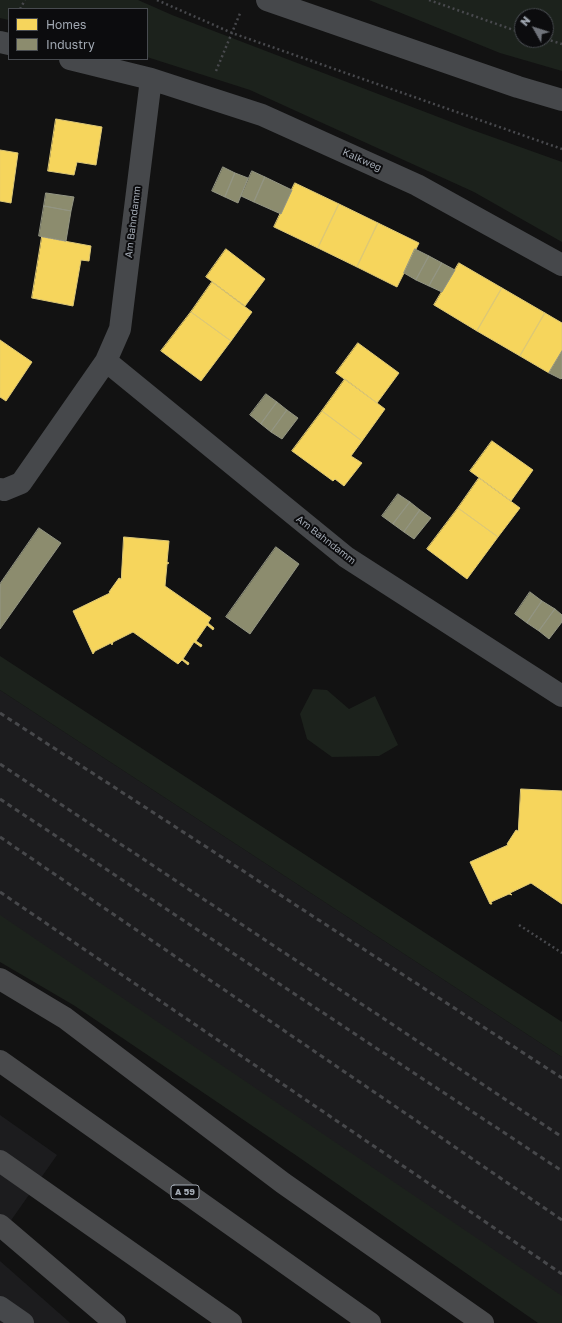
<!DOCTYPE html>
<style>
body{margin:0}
#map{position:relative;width:562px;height:1323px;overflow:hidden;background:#121212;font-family:"Golos Text",sans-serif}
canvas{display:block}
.legend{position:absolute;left:8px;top:8px;width:140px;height:52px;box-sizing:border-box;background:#0c0c0e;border:1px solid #484b50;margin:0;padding:5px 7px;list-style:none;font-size:12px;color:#a2a9b3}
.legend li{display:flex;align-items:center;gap:8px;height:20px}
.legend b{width:20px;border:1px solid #484b50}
.north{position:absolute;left:514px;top:8px;width:40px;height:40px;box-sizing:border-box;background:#0c0c0e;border:1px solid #484b50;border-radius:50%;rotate:309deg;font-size:11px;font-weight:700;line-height:16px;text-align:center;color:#a2a9b3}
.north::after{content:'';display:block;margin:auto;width:14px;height:18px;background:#70747b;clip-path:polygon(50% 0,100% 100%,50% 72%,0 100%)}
</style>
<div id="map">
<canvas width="562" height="1323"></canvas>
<ul class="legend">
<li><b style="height:11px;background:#f6d55c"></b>Homes</li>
<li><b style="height:11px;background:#8c8c6e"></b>Industry</li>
</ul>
<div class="north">N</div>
</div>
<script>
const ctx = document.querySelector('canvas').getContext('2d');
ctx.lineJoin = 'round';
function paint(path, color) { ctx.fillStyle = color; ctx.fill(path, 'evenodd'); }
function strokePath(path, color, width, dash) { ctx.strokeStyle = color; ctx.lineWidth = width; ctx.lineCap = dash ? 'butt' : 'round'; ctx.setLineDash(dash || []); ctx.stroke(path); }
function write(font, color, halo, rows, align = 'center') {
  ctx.font = font + ' "Golos Text",sans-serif'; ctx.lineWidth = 4; ctx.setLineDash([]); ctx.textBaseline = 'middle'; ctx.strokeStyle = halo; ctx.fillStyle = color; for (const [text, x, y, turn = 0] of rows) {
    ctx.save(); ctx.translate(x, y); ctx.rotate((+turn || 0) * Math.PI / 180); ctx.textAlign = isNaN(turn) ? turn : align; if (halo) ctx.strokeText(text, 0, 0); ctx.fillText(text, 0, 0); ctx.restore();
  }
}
paint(new Path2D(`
 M0,690L562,1057V1299L0,918Z
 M0,1115L57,1155L0,1236Z
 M0,1261L68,1321L70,1323H0Z`), '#1c1c1e');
paint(new Path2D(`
 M0,0H138L172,15L467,128L562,162V242L474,192L250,90L147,57V9H9V20L0,18Z
 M369,0H562V71L500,53ZM522,16H546V40H522Z
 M0,656L562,1022V1057L0,690Z
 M313,689L327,690L349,709L375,696L398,745L379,756L332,757L307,739L300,714Z
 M0,915L562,1296V1323H538L297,1156L75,1006L0,962Z`), '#1c221c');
const homes = new Path2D(`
 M56,119L102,127L96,165L77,162L74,175L48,171Z
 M0,150L18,153L11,203L0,201Z
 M295,183L339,204L318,248L274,227Z
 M339,204L378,223L357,267L318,248Z
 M378,223L419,243L397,287L357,267Z
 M42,237L91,246L89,261L81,260L73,306L32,298Z
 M226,249L265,279L245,306L206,277Z
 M459,263L502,288L477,331L434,305Z
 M212,282L252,312L231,341L191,312Z
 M502,288L545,313L520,356L477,331Z
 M191,312L231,341L201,381L161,351Z
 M545,313L562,323V351L549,373L520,356Z
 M0,340L32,362L6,401L0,397Z
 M358,343L399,373L377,403L336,373Z
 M345,379L385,409L362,441L322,411Z
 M322,411L362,441L351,456L362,463L344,486L335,479L333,481L292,451Z
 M492,441L533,470L511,501L470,471Z
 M479,478L520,508L498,537L458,508Z
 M458,508L498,537L467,579L427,549Z
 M124,537L169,541L167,562L169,563L167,564L165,586L211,618L208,623L214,628L213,630L207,625L196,641L202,645L201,647L194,642L183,659L189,663L188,665L182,660L178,664L133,632L113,642L112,645L111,643L95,651L93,654L73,611L110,593L109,592L119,578L121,579Z
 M521,789L562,791V904L531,883L510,893L512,895L509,894L491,902L492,904H490L470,862L508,845L507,844L516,830L518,831Z`);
paint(homes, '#f6d55c');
strokePath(homes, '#ddc876', 1);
const industry = new Path2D(`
 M223,167L235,173L225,197L212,191Z
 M252,171L265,177L254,202L241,196Z
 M235,173L248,178L238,203L225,197Z
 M265,177L292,190L281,214L254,202Z
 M46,193L74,197L71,211L44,206Z
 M44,206L71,211L66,241L39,236Z
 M415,249L429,256L416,280L404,273Z
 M429,256L442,263L429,286L416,280Z
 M442,263L455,270L442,292L429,286Z
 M562,351V378L561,379L549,373Z
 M266,394L277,402L261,424L250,415Z
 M277,402L287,410L271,432L261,424Z
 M287,410L298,418L282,439L271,432Z
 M398,494L410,502L393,524L382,516Z
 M410,502L420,510L404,532L393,524Z
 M420,510L431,518L414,539L404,532Z
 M39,528L61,543L0,629V584Z
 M276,547L299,564L250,634L226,617Z
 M530,592L542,601L527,623L515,614Z
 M542,601L555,609L539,631L527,623Z
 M555,609L562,615V622L549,639L539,631Z`);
paint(industry, '#8c8c6e');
strokePath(industry, '#939583', 1);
strokePath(new Path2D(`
 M157,0L232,33L562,149
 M429,0L522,33
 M20,9L25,0
 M546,39L562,44
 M216,71L241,11
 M519,925L562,953`), '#48494d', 2.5, [2, 3]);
strokePath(new Path2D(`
 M267,0L518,87L562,100
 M0,42L9,44
 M70,59L151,79L262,115L417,185L562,265
 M106,361L120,329L151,79
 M0,489L4,490L21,483L106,361L346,557L562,696
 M0,1307L23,1323`), '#46484b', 22);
strokePath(new Path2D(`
 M0,979L65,1018L283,1183L483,1323
 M0,1061L370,1323
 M0,1161L231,1323
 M0,1225L115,1323`), '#494a4c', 22);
strokePath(new Path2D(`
 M0,713L562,1078
 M0,764L562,1137
 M0,799L562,1171
 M0,837L562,1220
 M0,892L562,1274`), '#47484b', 3, [5, 4]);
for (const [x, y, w] of [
 [185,1192,28]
]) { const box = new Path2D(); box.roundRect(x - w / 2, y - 7, w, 14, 3); ctx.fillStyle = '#0c0c0e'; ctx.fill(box); strokePath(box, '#a2a9b3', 1); }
write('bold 9px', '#a2a9b3', null, [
 ["A 59",185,1192]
]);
write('10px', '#a2a9b3', '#0c0c0e', [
 ["Kalkweg",362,160,24],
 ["Am Bahndamm",133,222,-83],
 ["Am Bahndamm",326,540,38]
]);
</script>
